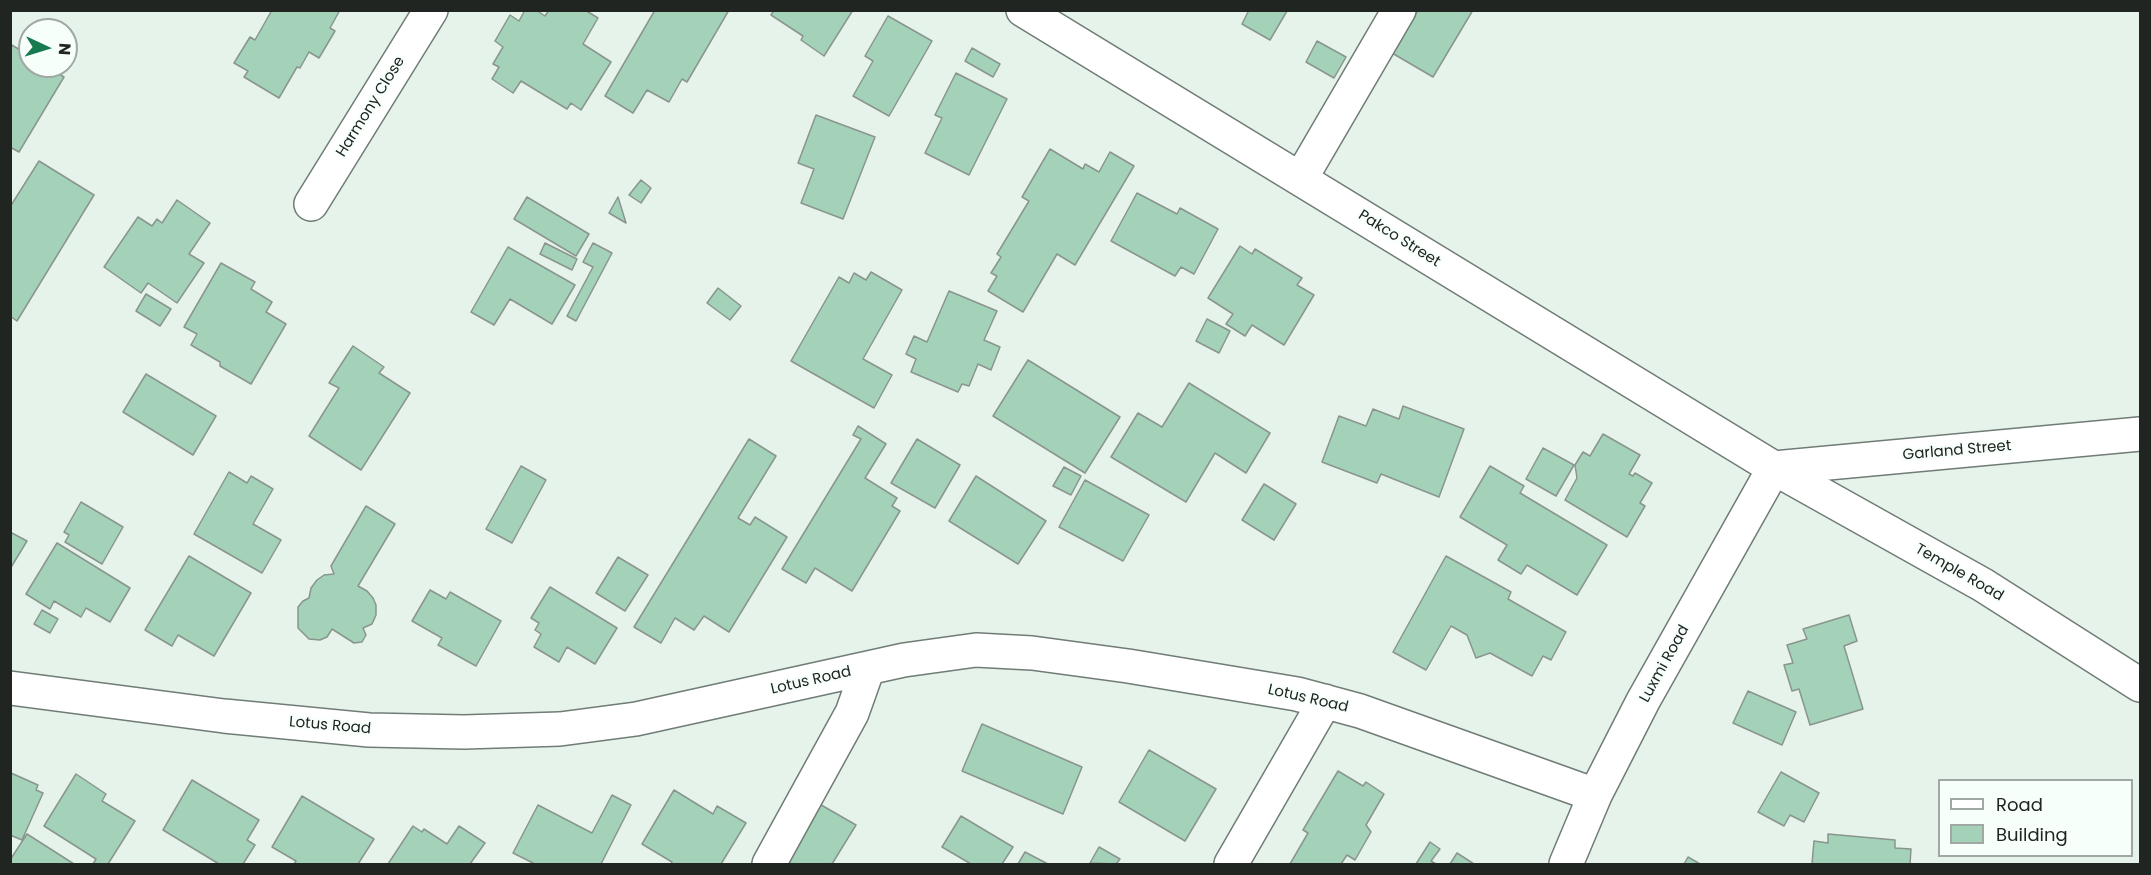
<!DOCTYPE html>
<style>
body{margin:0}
#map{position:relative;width:2151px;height:875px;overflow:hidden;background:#e5f3eb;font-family:Poppins,sans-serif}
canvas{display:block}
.frame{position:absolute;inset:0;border:12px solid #202522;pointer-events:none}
.legend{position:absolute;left:1938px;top:779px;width:195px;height:78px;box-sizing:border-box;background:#f6fffa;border:2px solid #a0a8a4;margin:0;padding:8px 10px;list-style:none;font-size:18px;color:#202522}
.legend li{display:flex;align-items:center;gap:12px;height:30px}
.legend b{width:30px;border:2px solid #a0a8a4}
.north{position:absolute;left:18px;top:18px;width:60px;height:60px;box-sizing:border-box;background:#f6fffa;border:2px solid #a0a8a4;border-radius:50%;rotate:94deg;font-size:16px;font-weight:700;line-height:24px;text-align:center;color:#202522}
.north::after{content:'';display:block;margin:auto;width:21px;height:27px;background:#187a51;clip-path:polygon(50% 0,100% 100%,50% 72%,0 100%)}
</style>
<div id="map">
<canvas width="2151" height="875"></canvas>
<div class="frame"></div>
<ul class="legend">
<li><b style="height:8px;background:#fff"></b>Road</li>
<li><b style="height:16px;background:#a3d2b8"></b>Building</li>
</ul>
<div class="north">N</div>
</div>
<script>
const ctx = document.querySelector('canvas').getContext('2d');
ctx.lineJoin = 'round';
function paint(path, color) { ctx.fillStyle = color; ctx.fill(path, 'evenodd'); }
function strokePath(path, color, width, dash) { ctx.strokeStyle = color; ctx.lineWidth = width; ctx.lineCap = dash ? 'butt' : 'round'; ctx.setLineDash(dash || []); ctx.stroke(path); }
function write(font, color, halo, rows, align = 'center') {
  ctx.font = font + ' Poppins,sans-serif'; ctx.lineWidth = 4.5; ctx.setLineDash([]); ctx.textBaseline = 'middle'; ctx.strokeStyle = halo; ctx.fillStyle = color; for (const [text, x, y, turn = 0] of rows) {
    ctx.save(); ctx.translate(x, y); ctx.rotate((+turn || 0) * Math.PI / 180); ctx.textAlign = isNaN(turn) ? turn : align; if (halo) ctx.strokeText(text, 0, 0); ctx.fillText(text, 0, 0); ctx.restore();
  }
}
const building = new Path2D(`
 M272,10H340L330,28L335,31L319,58L309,52L300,68L297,67L279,98L244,77L248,71L234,63L250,37L255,40Z
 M525,10H536L545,16L549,10H585L598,18L583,44L611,62L581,110L571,103L567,109L521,81L513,93L492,79L499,67L493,64L503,47L495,41L510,15L519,21Z
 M655,10H729L687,82L682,79L669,102L647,90L633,113L605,96Z
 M774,10H853L824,56L801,40L803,36L771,15Z
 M1249,10H1286L1287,11L1270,40L1242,24Z
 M1418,10H1473L1433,77L1392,53Z
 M888,16L932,41L889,116L853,96L873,61L865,56Z
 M1317,41L1346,57L1334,78L1306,62Z
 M10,44L30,56V66H46L64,77L19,152L10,147Z
 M972,48L1000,64L993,77L965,61Z
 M956,73L1007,99L969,175L925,153L942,118L935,115Z
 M816,115L875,137L843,219L801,203L814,169L798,163Z
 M1050,149L1083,169L1085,164L1099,172L1110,152L1134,166L1075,265L1057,254L1023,312L988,291L997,276L991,273L1001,257L997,254L1029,201L1022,197Z
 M39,161L94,195L17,321L10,316V207Z
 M641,180L651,188L641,203L629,195Z
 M1137,193L1177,214L1180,208L1218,229L1194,274L1181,267L1175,276L1111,241Z
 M527,197L589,234L576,256L514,219Z
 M618,197L626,223L609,213Z
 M177,200L210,223L189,254L204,263L177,303L148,283L141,293L104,267L138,217L152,226L157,219L162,223Z
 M545,243L577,259L572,270L540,254Z
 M593,243L612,253L576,321L567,316L593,267L583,262Z
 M1240,246L1252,254L1255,249L1302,278L1297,285L1314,295L1284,345L1252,325L1245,336L1226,324L1233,314L1208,298Z
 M508,247L575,285L552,324L510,299L494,325L471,312Z
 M221,263L255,282L251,289L272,302L266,312L286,324L251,384L220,366V362L191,345L197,334L184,327Z
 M871,272L902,290L863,359L892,375L874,408L791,361L839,277L849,283L854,273L866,280Z
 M718,288L741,306L730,320L707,303Z
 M949,291L997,311L984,340L1000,347L991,370L978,364L969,386L962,384L958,392L911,372L916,359L906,354L914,336L927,342Z
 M146,294L171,309L160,326L136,311Z
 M1207,319L1230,331L1219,353L1196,341Z
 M353,346L384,367L379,373L410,393L361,470L309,436L339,388L329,383Z
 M1028,360L1120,417L1085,473L993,416Z
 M146,374L216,416L193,455L123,412Z
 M1189,383L1270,433L1246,473L1215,453L1186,502L1111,457L1138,413L1162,427Z
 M1403,406L1464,429L1439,497L1381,474L1377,483L1322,462L1339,416L1366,426L1373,409L1399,419Z
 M858,426L886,444L865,478L897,498L892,506L900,511L852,591L815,568L806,583L782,569L861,439L853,435Z
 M1603,434L1640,455L1629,474L1633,476L1635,473L1652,483L1640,503L1645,506L1627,537L1565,500L1577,478L1575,465L1583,452L1590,456Z
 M749,439L776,456L738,518L750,525L755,517L787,537L729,632L704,616L694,630L675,618L661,643L634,627Z
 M917,439L960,465L935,508L891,483Z
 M1543,448L1574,465L1556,496L1526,479Z
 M521,466L546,480L512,543L486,529Z
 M1490,466L1524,486L1520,493L1607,545L1577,595L1527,565L1521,574L1498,560L1507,545L1460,517Z
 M1064,467L1081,476L1071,495L1053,486Z
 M229,472L247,483L251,476L273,489L253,524L281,540L262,573L194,534Z
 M976,476L1046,521L1018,564L949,521Z
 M1085,480L1149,515L1123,561L1059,527Z
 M1264,484L1296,504L1274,540L1242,520Z
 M81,502L123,527L102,564L65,542L69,535L64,532Z
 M366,506L395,524L358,586L367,591L373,598L376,605V615L372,624L363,628L366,635L362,642L354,643L332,629L327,637L320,640L309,639L298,628V607L303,601L309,598L311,588L317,580L324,575L334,574L331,566Z
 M10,532L27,541L10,569Z
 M57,543L130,588L110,622L86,608L81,617L54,601L50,609L26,594Z
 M189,556L251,593L214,656L178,635L172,646L145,630Z
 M1446,556L1511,592L1508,599L1566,632L1551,660L1543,656L1532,676L1490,653L1476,658L1467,635L1451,626L1426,670L1393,652Z
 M618,557L648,575L625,611L596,593Z
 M550,587L617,628L595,664L567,647L559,662L534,647L541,634L535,630L539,623L531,618Z
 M430,590L446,599L450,592L501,621L476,666L438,645L442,638L412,621Z
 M42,610L58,619L50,633L34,624Z
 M1849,615L1857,641L1844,646L1863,709L1810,725L1799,689L1792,691L1784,665L1793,663L1787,645L1807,639L1803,629Z
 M1748,691L1796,712L1782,745L1733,723Z
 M982,724L1082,767L1063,814L962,771Z
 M1149,750L1216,789L1185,841L1119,802Z
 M1338,771L1363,786L1366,782L1384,794L1366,825L1371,832L1355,860L1347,855L1341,864H1290L1308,833L1303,830Z
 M1781,772L1819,793L1804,822L1790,815L1784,826L1758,812Z
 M11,773L38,785L36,790L43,793L22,840L10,835Z
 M76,774L106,794L102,801L135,821L108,864H93L96,859L44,826Z
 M192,780L259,820L247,840L255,845L243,864H219L163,830Z
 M674,790L713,814L717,806L746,823L721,864H671L672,862L642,844Z
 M612,795L631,805L601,864H535L513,853L538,805L592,833Z
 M302,796L374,839L358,864H294L296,861L272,847Z
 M816,802L856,825L832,864H778Z
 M961,816L1013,847L1002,864H971L942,847Z
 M413,826L422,832L424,829L447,844L459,826L485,843L470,864H388Z
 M27,834L74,864H10V860Z
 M1828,834L1895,840V848L1911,849L1910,864H1812L1814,841L1828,843Z
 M1430,842L1440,849L1431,861L1436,864H1416Z
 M1099,847L1120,859L1116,864L1090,863Z
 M1025,852L1048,864H1018Z
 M1457,853L1474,864H1450Z
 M1688,857L1700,864H1684Z`);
paint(building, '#a3d2b8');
strokePath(building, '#89958e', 1.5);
const minor = new Path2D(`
 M1023,10L1774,468L1983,585L2140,685
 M1301,178L1399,10
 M311,204L431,10
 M1774,468L2140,434
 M10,688L224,716L369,730L464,732L560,729L636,719L904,660L976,650L1032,653L1128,666L1297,694L1360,711L1595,795
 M769,864L852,713L868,668
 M1231,864L1325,701
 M1566,864L1595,795L1643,701L1774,468`);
strokePath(minor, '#707c75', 36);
strokePath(minor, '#fff', 33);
write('15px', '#202522', '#f6fffa', [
 ["Harmony Close",371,107,-58],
 ["Pakco Street",1399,239,32],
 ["Garland Street",1957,451,-5],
 ["Temple Road",1959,573,30],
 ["Luxmi Road",1665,664,-61],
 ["Lotus Road",811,681,-13],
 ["Lotus Road",1308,699,13],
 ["Lotus Road",330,726,5]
]);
</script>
